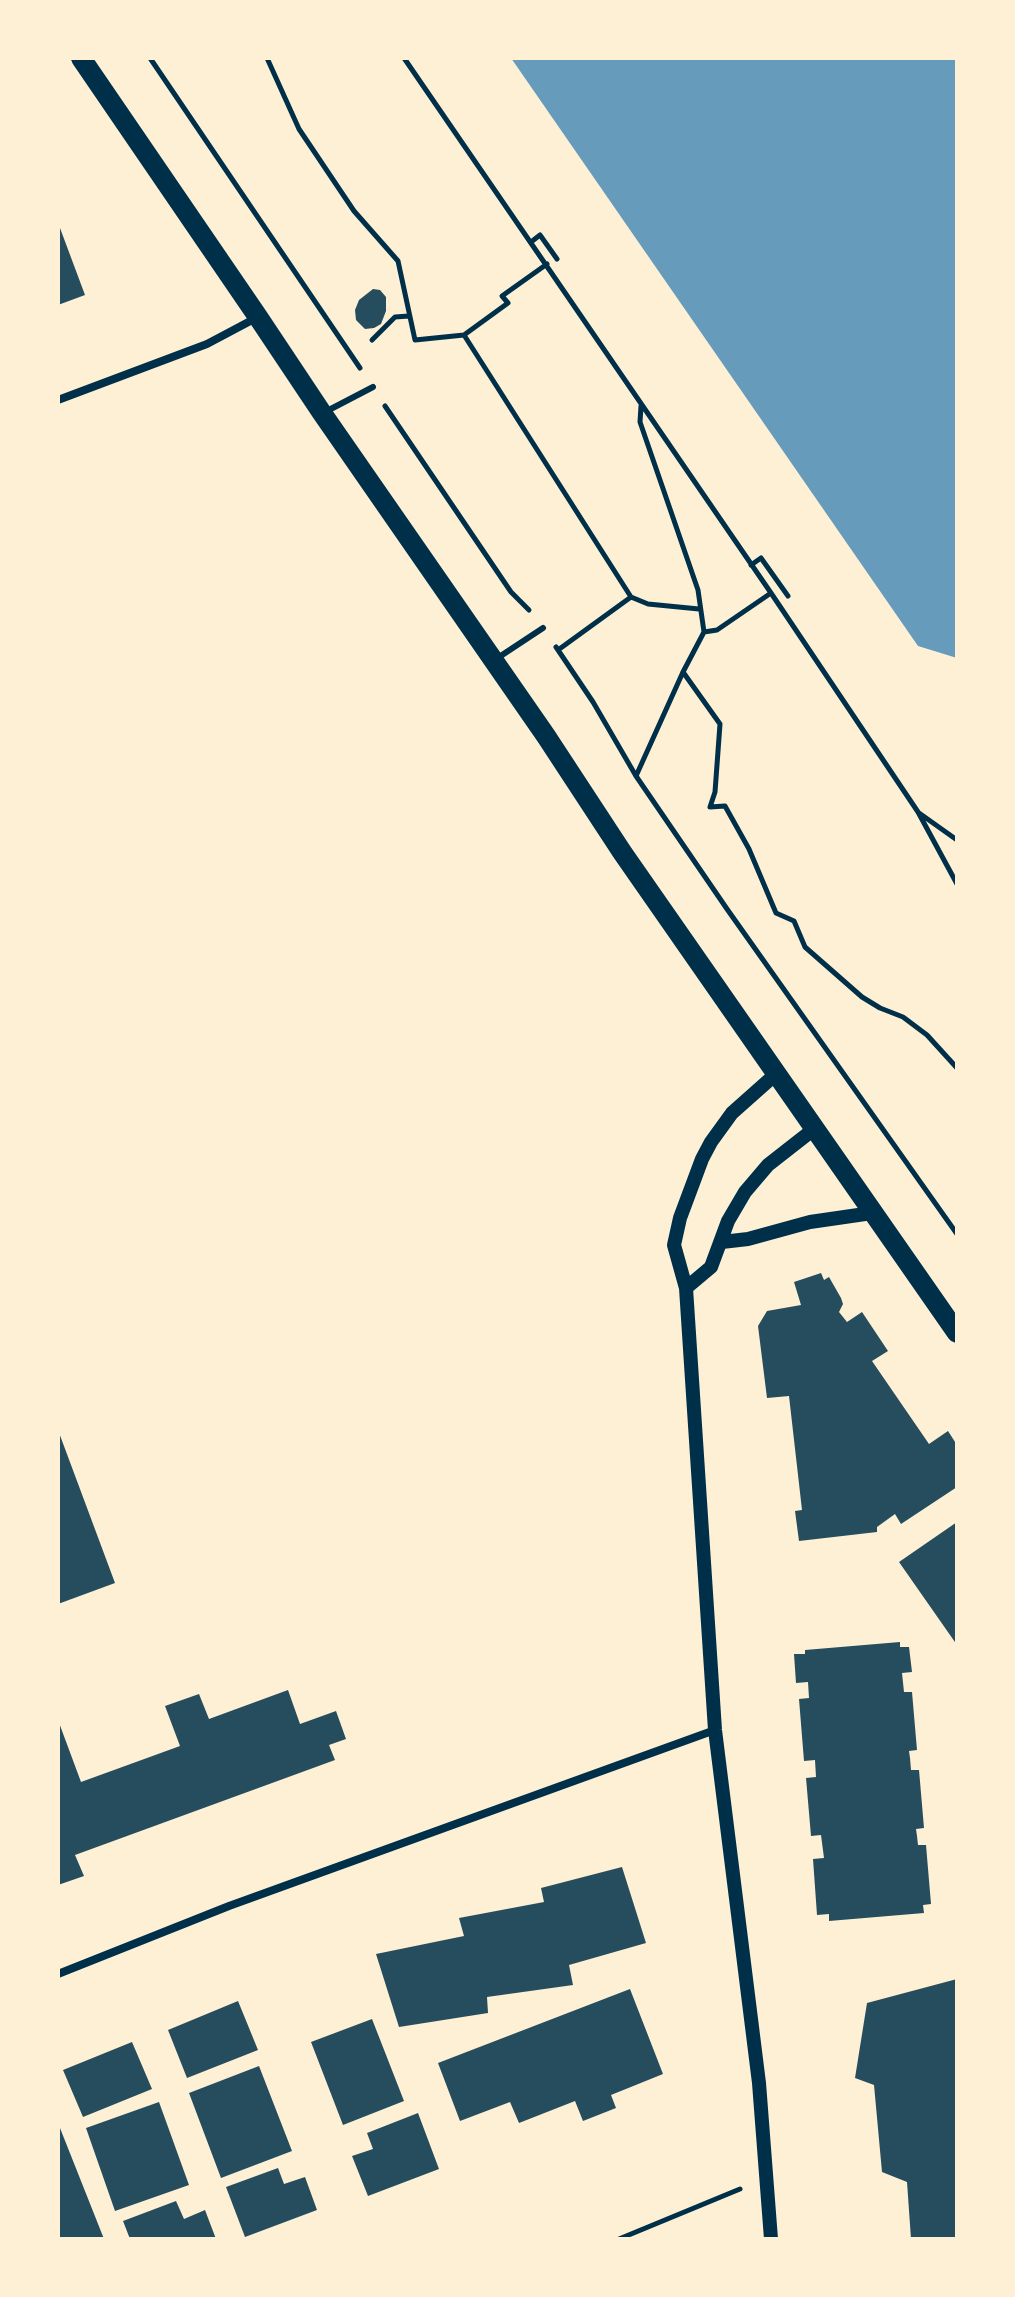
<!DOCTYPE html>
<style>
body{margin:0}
#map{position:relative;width:1015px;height:2297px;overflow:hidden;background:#fdf0d5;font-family:Montserrat,sans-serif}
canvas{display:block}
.frame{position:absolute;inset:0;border:60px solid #fdf0d5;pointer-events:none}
</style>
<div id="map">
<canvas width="1015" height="2297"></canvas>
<div class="frame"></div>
</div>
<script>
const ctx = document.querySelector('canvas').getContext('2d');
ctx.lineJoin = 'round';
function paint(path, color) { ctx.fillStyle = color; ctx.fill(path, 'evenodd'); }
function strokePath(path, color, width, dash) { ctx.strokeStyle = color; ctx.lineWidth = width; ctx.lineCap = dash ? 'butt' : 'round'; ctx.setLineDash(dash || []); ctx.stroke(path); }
paint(new Path2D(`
 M511,58H957V658L918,646Z`), '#669bbc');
paint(new Path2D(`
 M60,228L85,295L58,305V229Z
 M373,289L380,290L386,297V311L381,324L374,328L365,329L356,320L355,310L359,300Z
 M821,1273L824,1280L829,1277L841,1298L843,1304L839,1312L847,1322L862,1312L888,1351L872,1361L929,1444L948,1431L957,1445V1487L901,1524L895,1514L877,1527V1532L799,1541L795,1511L802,1510L789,1396L767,1398L758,1326L767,1311L801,1305L794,1282Z
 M58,1430L115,1583L58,1604Z
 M957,1522V1645L899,1562Z
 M900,1642V1647H909L912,1672L902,1673L904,1692H912L917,1750L909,1751L910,1758L911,1770H919L924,1828L916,1829L917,1836L918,1845H926L931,1904L923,1905L924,1913L829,1921V1914L817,1915L813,1859L824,1858L821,1835L811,1836L806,1778L816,1777L815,1760L804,1761L799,1699L809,1698L808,1682L796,1683L794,1654H805V1650Z
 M288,1690L300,1724L336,1711L346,1739L329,1745L335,1760L75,1855L84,1876L58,1885V1720L81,1782L180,1746L165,1706L199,1694L209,1719Z
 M622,1867L646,1943L569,1965L573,1985L487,1997L488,2013L399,2027L376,1954L464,1936L459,1918L544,1902L541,1888Z
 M957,1979V2239H911L907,2182L882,2172L874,2085L855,2078L867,2003Z
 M630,1989L663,2074L611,2095L616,2108L583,2121L575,2101L519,2123L510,2102L460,2121L438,2063Z
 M238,2001L258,2050L187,2078L168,2030Z
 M372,2019L404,2101L343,2125L311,2042Z
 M132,2042L152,2089L83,2117L63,2070Z
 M259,2066L292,2151L221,2178L189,2093Z
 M159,2102L189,2185L115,2211L86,2128Z
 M418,2113L439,2169L368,2196L352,2156L373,2149L367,2133Z
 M58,2123L104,2239H58Z
 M278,2168L284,2184L305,2177L317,2210L245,2237L226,2187Z
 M176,2201L184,2219L205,2210L216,2239H130L123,2221Z`), '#264d5e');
strokePath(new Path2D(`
 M150,58L360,368
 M267,58L299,129L354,211L398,261L415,340L464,335L631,597L558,650
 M404,58L771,593L918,812L957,884
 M531,242L540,235L557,259
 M464,335L508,303L502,296L547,264
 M372,340L395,317L409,316
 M385,406L511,592L529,610
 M751,565L761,558L788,596
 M631,597L648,604L699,609
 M704,632L717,630L771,593
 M556,647L593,702L636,776L727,909L957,1234
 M683,672L720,724L715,792L710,807L725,806L749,849L776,913L794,921L805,947L862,997L880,1008L903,1017L927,1035L957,1068
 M636,776L683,672L704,632L698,590L640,422L641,406
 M919,813L957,840
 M619,2239L740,2189`), '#003049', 5);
strokePath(new Path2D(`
 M325,412L373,387
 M496,659L543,628`), '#003049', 6);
strokePath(new Path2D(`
 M58,400L207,344L256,318
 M58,1974L229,1906L715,1730`), '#003049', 8);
strokePath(new Path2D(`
 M722,1242L748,1239L810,1222L872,1213
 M686,1288L711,1267L728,1221L745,1192L768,1165L814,1129
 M771,2239L759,2083L715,1730L686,1288L674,1245L680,1218L702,1159L711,1142L732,1113L777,1073`), '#003049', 14);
strokePath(new Path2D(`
 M81,58L258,317L322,413L546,736L622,852L957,1333`), '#003049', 20);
</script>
